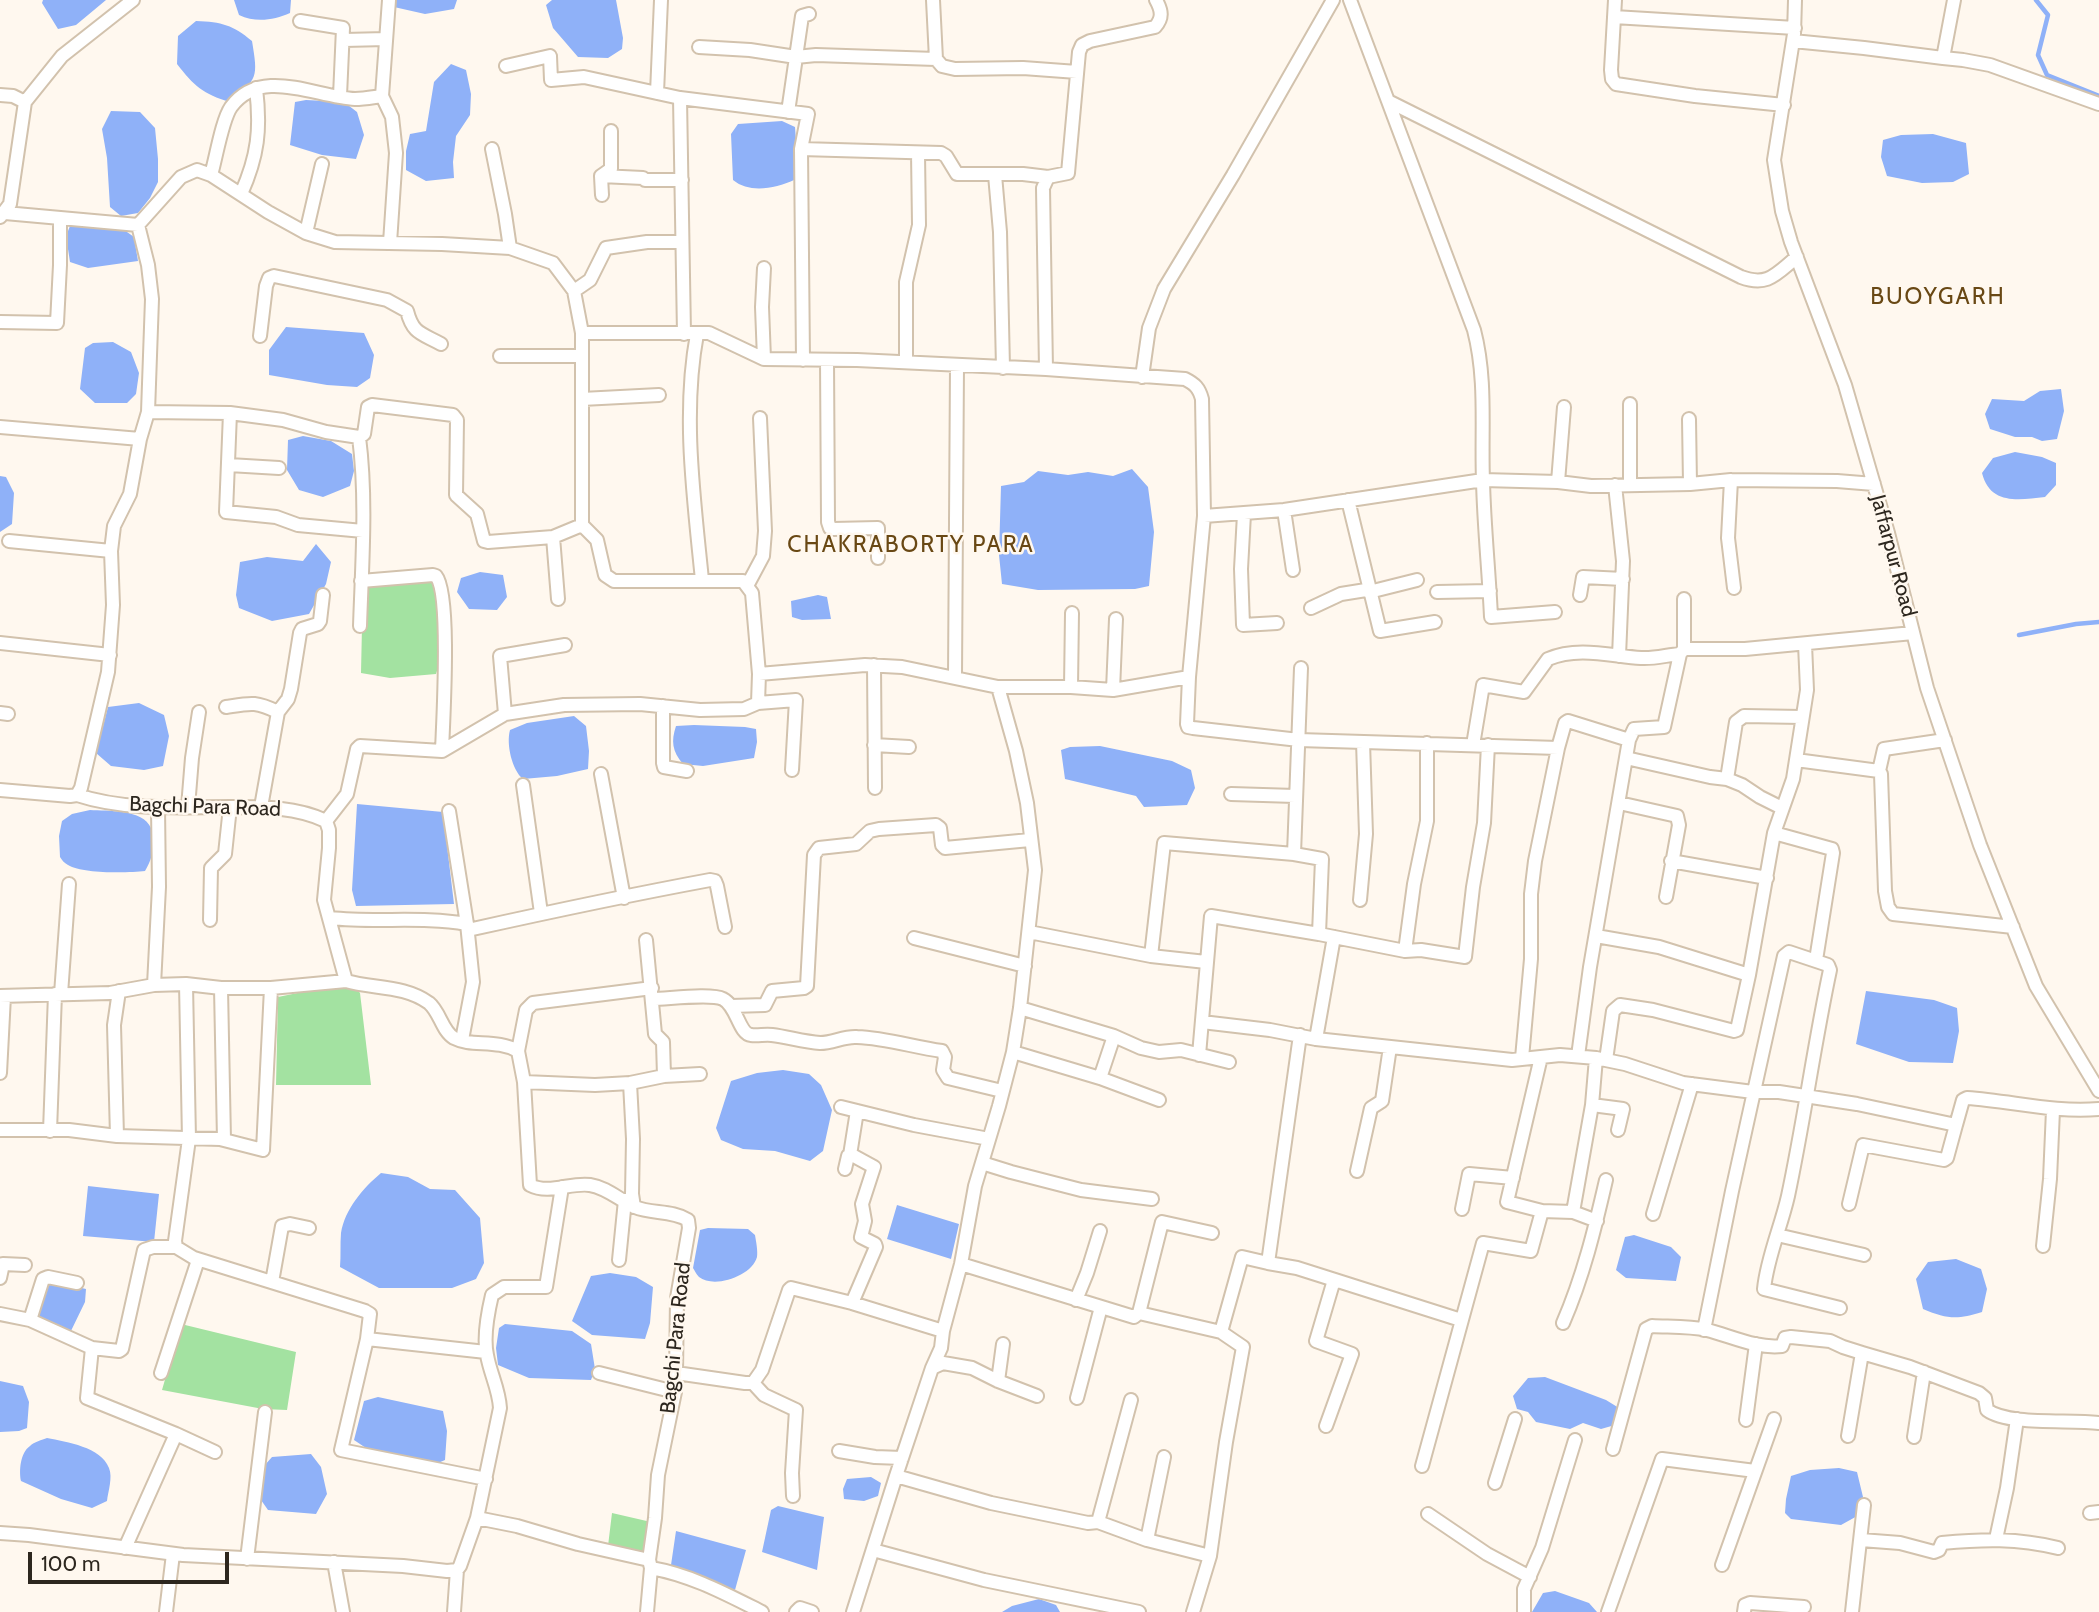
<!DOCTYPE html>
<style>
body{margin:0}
#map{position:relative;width:2099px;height:1612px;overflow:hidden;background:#fff8ef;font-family:Cabin,sans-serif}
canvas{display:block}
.scale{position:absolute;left:28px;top:1552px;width:201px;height:32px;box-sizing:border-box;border:4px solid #2d271f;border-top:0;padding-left:9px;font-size:21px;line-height:24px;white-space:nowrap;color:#2d271f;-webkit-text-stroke:5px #fff8ef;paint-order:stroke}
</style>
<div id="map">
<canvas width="2099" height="1612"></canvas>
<div class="scale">100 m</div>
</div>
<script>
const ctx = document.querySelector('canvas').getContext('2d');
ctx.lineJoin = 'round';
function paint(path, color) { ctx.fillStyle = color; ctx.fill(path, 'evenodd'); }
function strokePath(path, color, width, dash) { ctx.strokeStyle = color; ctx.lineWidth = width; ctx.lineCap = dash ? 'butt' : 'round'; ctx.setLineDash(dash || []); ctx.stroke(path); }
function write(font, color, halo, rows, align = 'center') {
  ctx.font = font + ' Cabin,sans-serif'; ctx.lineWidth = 5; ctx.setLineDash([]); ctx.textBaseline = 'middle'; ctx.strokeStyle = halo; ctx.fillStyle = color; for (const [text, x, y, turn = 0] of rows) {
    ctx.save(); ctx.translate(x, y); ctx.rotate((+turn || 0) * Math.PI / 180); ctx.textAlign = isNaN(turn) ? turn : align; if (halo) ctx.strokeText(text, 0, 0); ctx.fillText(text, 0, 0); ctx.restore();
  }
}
paint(new Path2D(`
 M363,579H446L450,616L446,642L436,674L390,678L361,673Z
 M351,982L360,993L371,1085H276L278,997Z
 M181,1324L296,1352L287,1410L263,1409L162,1390Z
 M612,1513L651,1522L646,1555L608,1546Z`), '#a3e2a1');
paint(new Path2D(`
 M43,0H106L76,25L58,29L42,3Z
 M234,0H291L290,13C274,20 256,23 239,15Z
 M395,0H457L454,9L425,14L394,7Z
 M552,0H616L623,38L622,49L608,58L578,57L553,28L546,5Z
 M196,21C222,22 233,25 252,41C258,78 258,78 230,102C203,94 194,86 177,64L178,36Z
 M451,64L466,70L471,94L470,115L456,136L453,162L454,178L426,181L406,170V151L410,134L426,131L434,82Z
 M306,100L344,102L357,112L364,135L356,159L322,155L290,145L295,102Z
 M111,111L140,112L155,128L158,159V182L150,198L138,213L121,216L110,207L107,158L102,129Z
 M782,121L795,127L797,155L794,180C776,188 750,194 733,180L731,134L738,124Z
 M1933,134L1966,143L1969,174L1953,182L1922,183L1887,176L1881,157L1883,140L1901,135Z
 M70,226L120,227L134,237L138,261L88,268L70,262L66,236Z
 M286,327L364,333L374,355L370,378L357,387L327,385L269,375V350Z
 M113,342L131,352L139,373L136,394L127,403H95L80,389L85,348L93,343Z
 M2061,389L2064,411L2057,439L2042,441L2032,437H2015L1990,429L1985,414L1992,399L2024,401L2040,391Z
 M303,436L331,441L352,454L354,471L350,486L323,497L299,490L287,470L288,440Z
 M2015,452L2042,457L2056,463V485L2045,497C2018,500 1990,505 1982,473L1993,458Z
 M1132,469L1148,487L1154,532L1149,586L1135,589L1038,590L1002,584L999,555L1001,486L1024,482L1038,471L1068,475L1088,472L1113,476Z
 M0,476L6,477L14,493L12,524L0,532Z
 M316,544L331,562L326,584L309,614L272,621L239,608L236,595L240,562L267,557L303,561Z
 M480,572L503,575L507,597L497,610L469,609L457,592L461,578Z
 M818,595L827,597L831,619L802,620L792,617L791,601Z
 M139,703L164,715L169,736L163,766L144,770L111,766L96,753L108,707Z
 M574,716L586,726L589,751L588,769L557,776L523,779C512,770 506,744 510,730L527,723Z
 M694,725L745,727L756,729L757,742L754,758L703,766L683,764C672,751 671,741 676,726Z
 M1100,746L1172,761L1191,770L1195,788L1187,805L1144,807L1136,796L1065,779L1061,750L1070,747Z
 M357,804L443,812L454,904L356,906L352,890Z
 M90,810C107,811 143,809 151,828C152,832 152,836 153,839C154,851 151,861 145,871C128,873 83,874 68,865C64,863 62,860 60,857L59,836L62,821L72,814Z
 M1866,991L1934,1000L1957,1008L1959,1031L1953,1063L1909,1062L1856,1044Z
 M783,1070L809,1074L821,1085L832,1110L823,1151L810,1161L775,1151L743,1149L721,1140L716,1128L731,1081L757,1073Z
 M381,1173L408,1177L430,1189L455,1190L480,1218L484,1263L476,1279L452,1288H379L340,1267C341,1256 340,1244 341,1233C345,1209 363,1188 381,1173Z
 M88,1186L159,1194L154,1242L83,1236Z
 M897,1205L959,1224L951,1259L887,1239Z
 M708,1228L748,1229L755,1235C756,1241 758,1251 757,1257C752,1276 714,1289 699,1277C696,1274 695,1271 693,1268L700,1230Z
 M1634,1235L1671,1247L1681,1257L1676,1281L1626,1278L1616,1270L1625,1237Z
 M1956,1259L1981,1269L1987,1289L1982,1312C1957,1320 1947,1319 1923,1309L1916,1279L1928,1262Z
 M610,1273L636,1277L653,1287L650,1323L645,1339L592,1335L572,1321L591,1276Z
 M47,1280L86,1289L85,1302L69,1335L39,1321V1308Z
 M505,1324L572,1331L591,1344L595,1369L591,1380L529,1378L498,1365L496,1348L499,1328Z
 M1545,1377L1606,1400L1619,1408L1615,1425L1601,1429L1583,1423L1570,1429L1536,1422L1528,1412L1517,1409L1513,1396L1528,1378Z
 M0,1381L23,1386L29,1402L27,1428L19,1431L0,1432Z
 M378,1397L443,1411L447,1431L445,1460L431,1466L372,1452L354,1440L364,1401Z
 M47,1438C67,1442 101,1447 109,1468C113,1477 108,1492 107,1501L92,1508L61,1499L21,1481C19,1471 20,1453 30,1446C34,1442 42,1440 47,1438Z
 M311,1454L321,1467L327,1494L316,1514L268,1510L261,1500L264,1466L272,1457Z
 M1839,1468L1857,1472L1863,1497L1859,1515L1841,1525L1791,1519L1785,1513L1786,1499L1791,1476L1810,1470Z
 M871,1477L881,1483L878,1496L864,1501L844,1499L843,1489L847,1479Z
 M778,1506L824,1517L817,1570L762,1552L771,1510Z
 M676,1531L746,1550L735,1590L677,1571L671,1565Z
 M1555,1591L1589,1603L1597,1612H1532L1543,1593Z
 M1039,1599L1056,1605L1060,1612H1002L1012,1606Z`), '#8fb1f8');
strokePath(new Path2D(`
 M2036,0L2048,15L2038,55L2047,75L2099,96
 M2019,635L2076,624L2099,622`), '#8fb1f8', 4.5);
const minor = new Path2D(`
 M389,0L382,96L392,117L396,153L390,243
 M933,0L936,59
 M1350,0L1474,330C1487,380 1481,430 1483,481C1484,526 1489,572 1491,617L1555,612
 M1615,0L1611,70L1612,79L1616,84L1695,96L1784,105
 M1795,0L1794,34L1774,160L1782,211L1791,242L1845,385L1888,533L1927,688L1980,845L2036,986L2099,1091
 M1614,17L1795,28
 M300,21L343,28L340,96
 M344,40L386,39
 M1793,41L1864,48L1943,58L1954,0
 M699,47L750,50L796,57L816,55L936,59L942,66L955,69L1023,68L1077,72
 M1943,58L1963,60L1990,65L2099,104
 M506,66L550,56L551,80L584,77L680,98L808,114L801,149L803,360
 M657,93L661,0
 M0,95L13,96L25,102
 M680,98L684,334
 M1388,101L1741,277C1768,287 1776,274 1797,257
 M788,112L802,16L809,14
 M492,149L505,214L510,248
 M801,149L941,153L946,156L957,174H1023L1048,177
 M211,175C216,158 222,120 231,107C261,66 315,97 355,99C364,99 374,97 382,96
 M995,175L1000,232L1003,368
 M601,176L643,178L645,180H682
 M241,194C258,156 261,129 256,88
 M602,195L601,176L611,169V131
 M5,213L138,225L181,177L197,170L211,175L268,212L306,233L335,242L442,244L510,248L553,263L574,291L582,333H709L764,359L857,360L1046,369L1185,379C1195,384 1199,388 1202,399L1204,516L1284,510L1483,480L1558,482L1591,486L1690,484L1731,480L1837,481L1874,484
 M0,217L10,204L25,102L62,56L133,0
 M306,233L322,164
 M764,268L762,307L764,359
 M574,291L590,280L606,248L647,242H682
 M0,322L57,323L60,265V218
 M582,333V525L597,540L605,575L614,581H743L752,593L759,674L865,665L902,667L998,687H1071L1113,690L1189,677L1204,516
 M697,334C682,414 694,499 702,580
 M260,336L266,286L269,278L274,276L387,300L407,311C413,334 421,333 441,344
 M500,356H581
 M827,360L828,522L830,528L833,529L878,528V558
 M906,362V282L919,225L918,153
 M1046,369L1043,188L1048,177L1068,173L1079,52L1082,45L1090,41L1155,27C1163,18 1162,11 1156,0
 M1142,377L1149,328L1164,289L1233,175L1333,0
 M582,399L659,395
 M1630,404V485
 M148,412L230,413L283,420L326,432L359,437L364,434L368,407L372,405L453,415L457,420L456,495L477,514L484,541L488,542L553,537L582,525
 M230,413L226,512L276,517L298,525L363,531
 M1689,419L1690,484
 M0,427L140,439
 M359,437C367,499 362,564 360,626
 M229,465L279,468
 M1731,480L1728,538L1734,588
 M1558,482L1564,407
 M1615,485L1623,561L1619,656
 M1348,500L1380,631L1435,622
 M1284,510L1293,570
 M1244,514L1241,569L1243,625L1277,623
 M553,537L558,599
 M9,541L111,551
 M361,581L433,575L436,576C451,594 443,721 442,751
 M747,586L763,556L765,531L760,418
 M1437,592L1490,591
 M1580,595L1583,577L1623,579
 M1311,608L1341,594L1366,590L1369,592L1417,580
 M0,643L110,655
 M1684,649V599
 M874,665L875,788
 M955,677L957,366
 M1189,677L1187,724L1188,727L1193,728L1299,740L1558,748
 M1071,687L1072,613
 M1113,690L1116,619
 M758,703L796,700L792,770
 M663,706V763L664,767L687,771
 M226,707C251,703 255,701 278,712
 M0,713L8,714
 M505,714L500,656L565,645
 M1629,740L1634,729L1664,727L1680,654
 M874,745L909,747
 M1473,745L1483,685L1524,692L1548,659C1578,646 1611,656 1641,658C1654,659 1667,655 1680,654L1684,649H1745L1913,633
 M1626,758L1710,777L1727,779L1742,785L1760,797L1782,808
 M1796,760L1879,771L1881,774L1885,891L1888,907L1893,914L2013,927
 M1879,771L1884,749L1945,740
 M601,774L624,898
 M1727,779L1736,722L1744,716L1802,717
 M523,785L541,913
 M0,790L70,796L77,795L81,788L108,672L113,605L111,551L114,526L130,494L140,439L148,412L152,299L148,265L138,225
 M1231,794L1295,796
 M77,795C126,811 181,807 231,807C263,807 297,807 326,821L329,830V848L324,900L346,981C374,989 404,985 429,1003C440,1012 442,1031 454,1038C471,1047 497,1039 518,1051L524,1082L530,1185C549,1195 571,1182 590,1185C608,1188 619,1200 635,1207C651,1214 672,1210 688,1220L689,1228L677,1298L676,1373L675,1392L658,1475L655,1518L649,1560L651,1568L647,1612
 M1619,803L1677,816L1679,825L1666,897
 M188,807L192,758L199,712
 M261,807L278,712L288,699L291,689L300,633L302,629L318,624L320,621L323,595
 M449,811L467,924L473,982L462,1040
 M326,821L347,794L357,749L360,746L442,751L505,714L564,705L640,704L700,710L744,709L758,703L759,674
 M1774,833L1832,849L1833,853L1816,960
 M1294,854L1301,668
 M1671,861L1767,878
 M1360,900L1366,834L1363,742
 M330,918C376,923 422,916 467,924
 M210,920L211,868L225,854L230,807
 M468,930C549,912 629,895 710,880L715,881L717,886L725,927
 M1029,932L1151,956L1206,962
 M1596,936L1659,947L1749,975
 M914,938L1025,966
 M646,940L655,1034L663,1042L664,1076
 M1405,951L1414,884L1427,821V743
 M1151,956L1164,843L1294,854L1322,859L1319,934
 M186,984L189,1139L175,1241L176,1247L194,1258L365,1311L370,1314L367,1339L341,1450L486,1479
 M154,985L159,887L158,807
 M221,988L224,1140
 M61,994L69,884
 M0,996L110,993L154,985L186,984L221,988H271L346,981
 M653,999C667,999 711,993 723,999C737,1006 739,1034 751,1035C758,1036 765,1034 772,1035C788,1037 804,1042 820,1043C833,1043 844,1036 857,1037C886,1038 913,1047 942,1051L945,1057L943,1070L948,1078L1002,1091
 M731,1006L765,1005L772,991L804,988L807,986L814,855L819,848L856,844L870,831L879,829L936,825L940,828L942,845L945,848L1030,840
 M1020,1008L1114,1036L1141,1048L1159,1052L1181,1050L1229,1062
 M1202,1022L1270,1030L1316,1039L1512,1060L1560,1055L1596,1058L1625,1064L1683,1083L1753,1092H1779L1857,1104L1956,1125L1963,1100L1967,1098C2012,1101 2054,1113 2099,1109
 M1316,1039L1334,937
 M518,1051L526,1010L533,1003L652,988
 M1013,1052L1100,1078L1159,1100
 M1199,1055L1211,916L1319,934L1405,951L1421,950L1465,957L1473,887L1484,823L1488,745
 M1541,1057L1507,1202L1542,1211L1573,1212L1597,1221
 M1522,1058L1531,959V894L1535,861L1558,748L1565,723L1568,721L1629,740L1590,967L1578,1056
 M1606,1060L1613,1011L1620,1005L1653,1010L1734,1031L1737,1030L1749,975L1774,833L1793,779L1807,690L1805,644
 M0,1073L4,996
 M1100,1078L1114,1036
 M524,1082L595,1085L630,1083L664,1076L700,1074
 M630,1083L633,1139L632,1194L634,1207
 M1592,1105L1623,1109L1618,1130
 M841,1107L914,1125L989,1139
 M0,1130H69L117,1136L220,1139L263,1150L271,988
 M50,1131L55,994
 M117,1136L114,1025L119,991
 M850,1155L857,1111
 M982,1163L1011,1172L1081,1190L1152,1199
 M845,1169L848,1156L852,1155L874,1167L862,1204L865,1221L861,1237L875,1244L876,1247L852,1303
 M1357,1171L1371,1108L1382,1101L1390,1047
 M1849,1204L1863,1145L1944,1160L1947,1158L1956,1125
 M1462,1209L1469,1174L1513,1178
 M1573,1212L1592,1105L1596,1058
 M1653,1214L1692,1084
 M1777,1235L1864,1255
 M2043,1246L2050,1179L2053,1110
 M619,1260L625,1200
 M1268,1263L1297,1268L1461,1320
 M961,1264L1134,1317L1139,1313L1221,1332L1243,1347L1226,1442L1210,1556L1193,1612
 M0,1278L3,1264L25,1265
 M272,1282L282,1226L290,1224L309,1228
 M1076,1300L1087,1273L1100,1231
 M1139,1313L1162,1222L1212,1233
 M0,1314L30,1320L92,1348L87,1398L176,1434L125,1548
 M30,1320L43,1279L48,1277L77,1283
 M1563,1323C1583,1277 1595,1228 1606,1180
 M1704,1330L1732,1191L1784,956L1789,952L1828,965L1830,970C1814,1045 1804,1121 1788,1196C1781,1227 1767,1258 1764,1289L1840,1308
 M1221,1332L1242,1257L1268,1263L1300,1035
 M367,1339L486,1352
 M92,1348L119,1351L122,1349L144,1250L153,1247H176
 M1862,1353L1910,1367L1979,1393L1985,1398L1987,1410C2009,1426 2070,1419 2099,1423
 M932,1368L943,1363L972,1368L998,1381L1037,1396
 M161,1373L198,1260
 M599,1373L675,1392
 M676,1373L745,1383H753L762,1370L789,1290L791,1288L852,1303L943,1331
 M998,1381L1003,1344
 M753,1383L764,1395L796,1410L792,1473L793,1496
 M1077,1398L1101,1307
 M1746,1420L1756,1344
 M1326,1426L1352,1354L1316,1341L1334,1280
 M176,1434L215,1452
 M1914,1437L1924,1372
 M1613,1449L1646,1329L1652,1326C1669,1327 1689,1326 1707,1330C1731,1336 1757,1349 1782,1346L1785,1338L1791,1337L1830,1341L1843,1347L1862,1353L1848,1436
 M839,1451L875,1457L902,1458
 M1422,1466L1483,1243L1531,1251L1542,1211
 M896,1476L991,1503L1088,1523L1098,1522L1147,1540L1210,1556
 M1495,1483L1515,1419
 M2090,1513L2099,1512
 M1428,1514L1487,1554L1530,1577
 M477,1518L500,1408C499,1389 490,1373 487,1355C483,1337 488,1312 492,1295L504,1287H546L562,1187
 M1098,1522L1131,1400
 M0,1533L29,1535L183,1555L403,1566L447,1571L457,1570L460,1566L477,1518L517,1526L578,1544L649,1560
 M1996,1539L2007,1488L2017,1419
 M1147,1540L1164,1457
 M1861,1540L1900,1543L1934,1552L1939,1550L1942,1543C1983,1539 2017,1538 2058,1548
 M873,1550L984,1580L1139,1612
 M247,1559L265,1412
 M334,1562L343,1612
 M1722,1565L1774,1419
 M651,1568C691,1575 726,1594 762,1612
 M166,1612L173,1554
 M454,1612L457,1570
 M796,1612L800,1608L812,1612
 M853,1612L896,1476L932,1368L941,1348L943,1331L961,1264L975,1186L999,1106L1013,1052L1020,1008L1035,870L1027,803L1016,751L998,687
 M1524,1612V1589L1542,1548L1575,1440
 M1608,1612L1662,1459L1755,1471
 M1744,1612L1745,1605L1750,1603L1804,1607
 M1852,1612L1864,1505`);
strokePath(minor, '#d2c2ad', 16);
strokePath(minor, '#fff', 12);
write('21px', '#2d271f', '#fff8ef', [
 ["Jaffarpur Road",1893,556,75],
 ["Bagchi Para Road",205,807,2],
 ["Bagchi Para Road",676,1338,-84]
]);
ctx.letterSpacing = '2px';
write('23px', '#694814', '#fff8ef', [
 ["BUOYGARH",1938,297],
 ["CHAKRABORTY PARA",911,545]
]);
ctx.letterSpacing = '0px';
</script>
